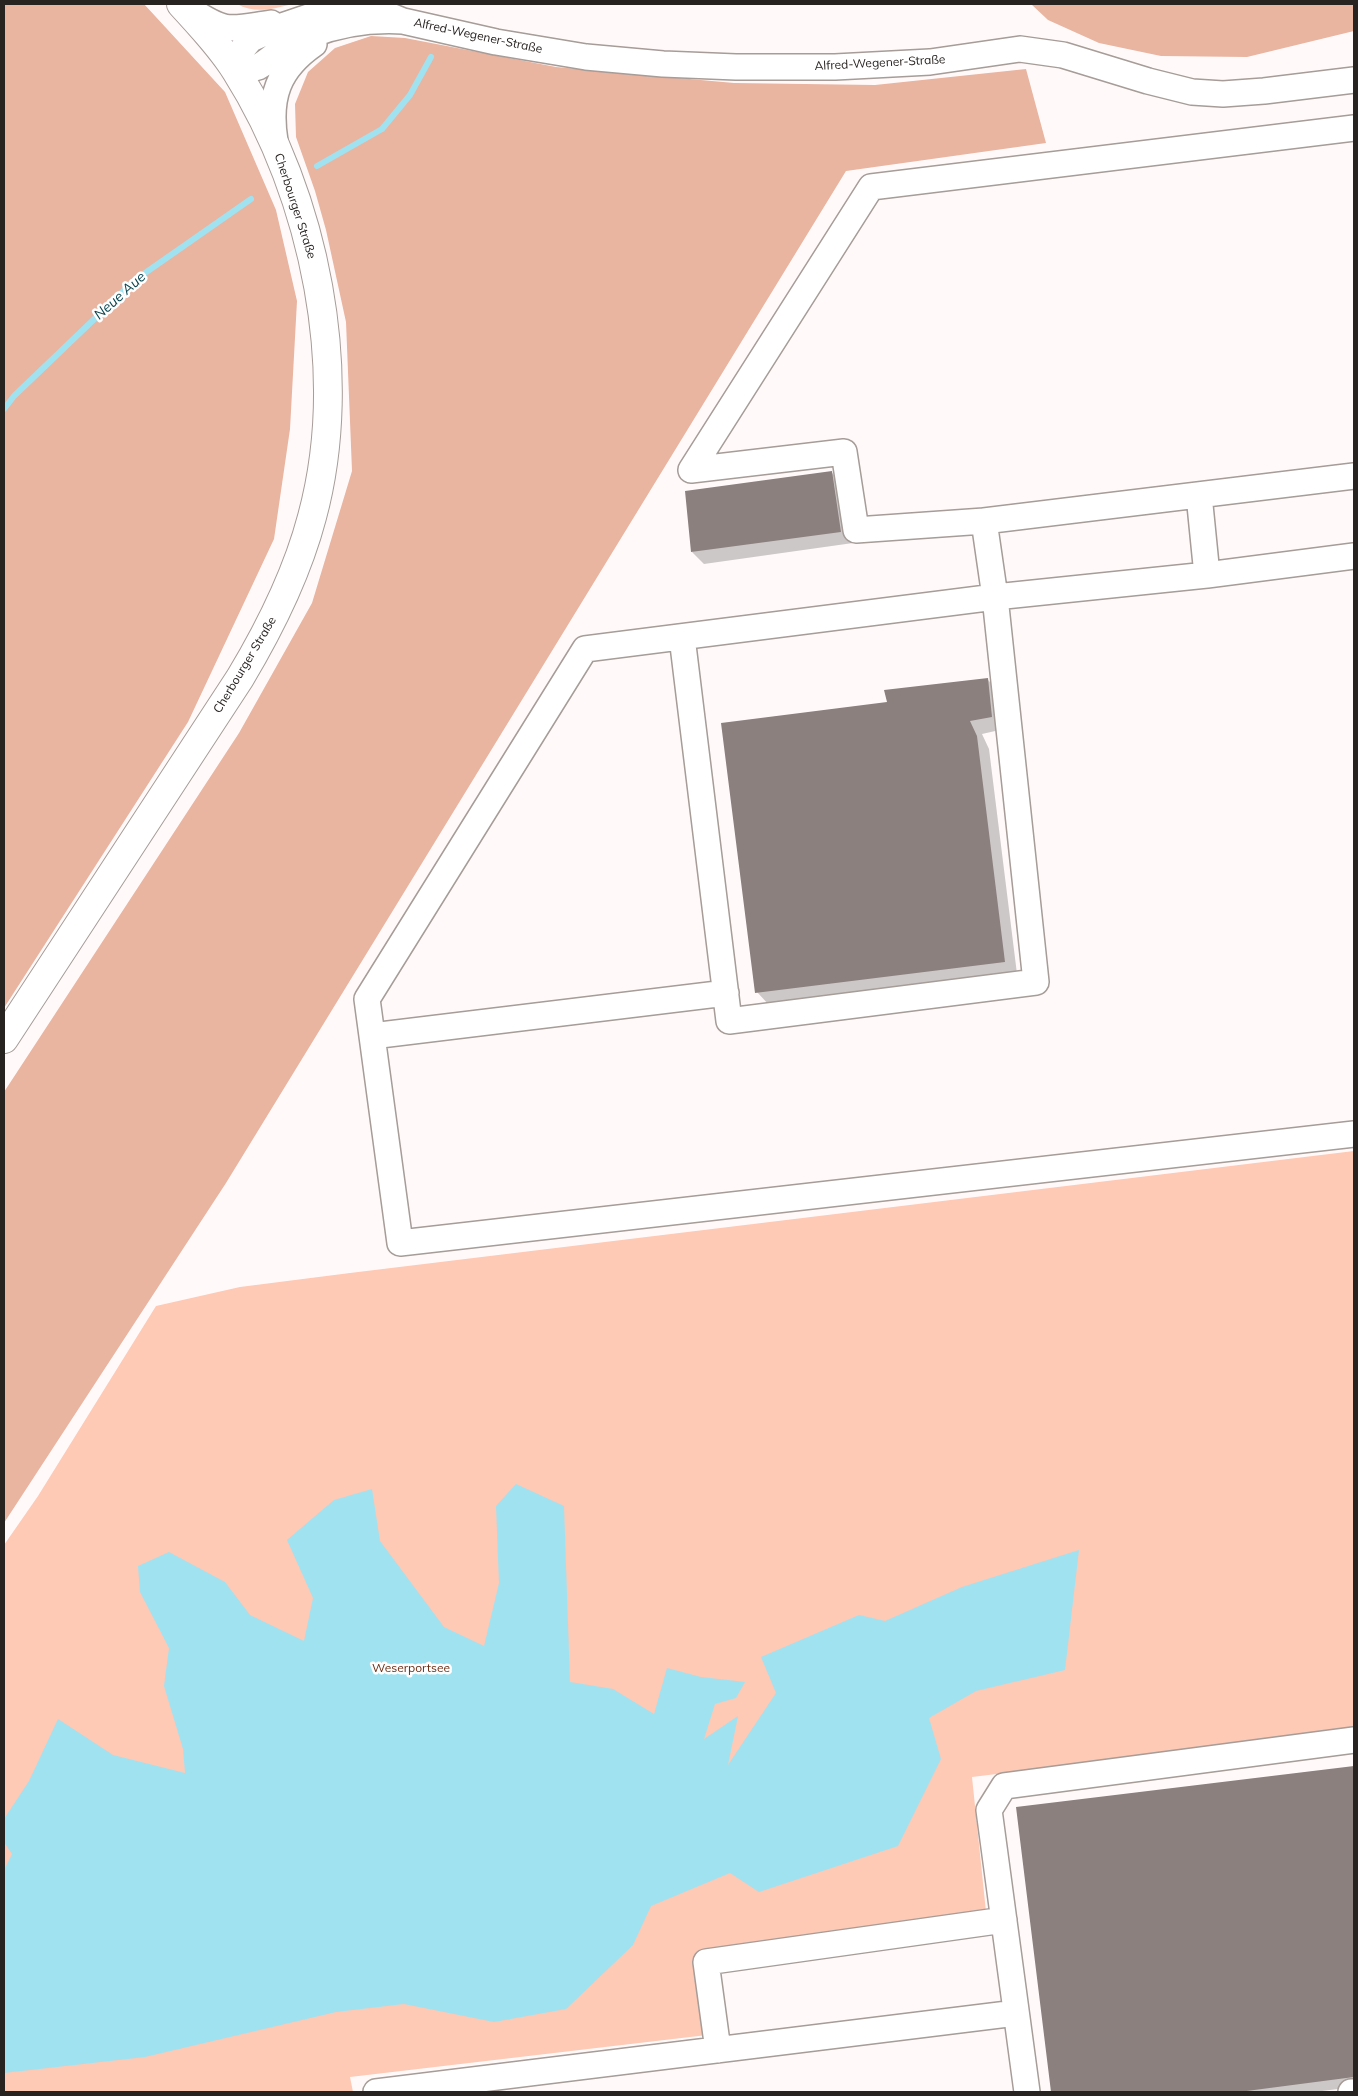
<!DOCTYPE html>
<meta charset="utf-8">
<style>
body{margin:0}
#map{position:relative;width:1358px;height:2096px;overflow:hidden;background:#fffaf9;font-family:Mulish,sans-serif}
canvas{display:block}
.frame{position:absolute;inset:0;border:5px solid #272321;pointer-events:none}
</style>
<div id="map">
<canvas width="1358" height="2096"></canvas>
<div class="frame"></div>
</div>
<script>
const ctx = document.querySelector('canvas').getContext('2d');
ctx.lineJoin = 'round';
function paint(path, color) { ctx.fillStyle = color; ctx.fill(path, 'evenodd'); }
function strokePath(path, color, width, dash) { ctx.strokeStyle = color; ctx.lineWidth = width; ctx.lineCap = dash ? 'butt' : 'round'; ctx.setLineDash(dash || []); ctx.stroke(path); }
function write(font, color, halo, rows, align = 'center') {
  ctx.font = font + ' Mulish,sans-serif'; ctx.lineWidth = 5; ctx.setLineDash([]); ctx.textBaseline = 'middle'; ctx.strokeStyle = halo; ctx.fillStyle = color; for (const [text, x, y, turn = 0] of rows) {
    ctx.save(); ctx.translate(x, y); ctx.rotate((+turn || 0) * Math.PI / 180); ctx.textAlign = isNaN(turn) ? turn : align; if (halo) ctx.strokeText(text, 0, 0); ctx.fillText(text, 0, 0); ctx.restore();
  }
}
paint(new Path2D(`
 M237,4H293C273,9 255,14 237,4Z
 M1354,1151V1730L972,1777L986,1912L697,1954L707,2035L350,2077L353,2092H4V1545L38,1496L156,1306L240,1287L350,1273Z`), '#fec9b5');
paint(new Path2D(`
 M4,4H144L225,92L276,210L297,301L290,429L274,539L188,722L4,1008Z
 M1031,4H1354V31L1247,57L1161,56L1099,43L1048,20Z
 M371,36L405,38L556,67L734,83L875,85L1026,69L1046,143L846,171L226,1183L4,1523V1092L239,733L312,603L352,471L346,322L326,230L315,191L296,137L295,104L308,72L335,48Z`), '#e9b4a0');
paint(new Path2D(`
 M516,1484L564,1506L570,1682L613,1689L654,1714L667,1668L701,1677L745,1682L736,1698L715,1704L704,1739L738,1716L728,1765L776,1693L761,1657L859,1615L885,1621L962,1587L1079,1550L1065,1670L976,1691L929,1718L941,1759L898,1846L759,1892L730,1873L651,1906L633,1945L566,2009L494,2022L404,2004L336,2012L145,2057L4,2073V1870L12,1854L4,1842V1819L29,1781L58,1719L113,1755L185,1773L183,1749L164,1686L169,1648L140,1592L138,1566L169,1552L225,1582L250,1615L304,1641L313,1598L287,1540L334,1500L372,1489L380,1541L444,1627L484,1646L499,1583L496,1506Z`), '#a1e2f0');
paint(new Path2D(`
 M832,473L844,485L853,543L704,564L692,552Z
 M987,679L1000,692L1004,729L982,734L989,749L1017,974L769,1005L757,992L888,703Z
 M1354,1767V2087L1314,2092H1053L1018,1808Z`), '#0003');
strokePath(new Path2D(`
 M317,166L382,129L410,95L431,57
 M4,409L14,396L135,280L251,199`), '#a1e2f0', 6);
paint(new Path2D(`
 M832,471L841,532L691,552L685,491Z
 M988,678L992,717L970,721L977,736L1005,962L755,993L721,723L887,702L884,690Z
 M1354,1766V2077L1239,2092H1051L1016,1807Z`), '#8b807e');
const minor = new Path2D(`
 M191,10C227,34 230,29 271,23
 M403,21C370,19 342,23 311,35C302,39 292,43 284,49C275,54 267,62 258,67C250,70 243,69 235,69L240,52L251,39L273,29L335,8L376,10L403,21L496,42L586,57L663,64L736,67H835L930,62L1020,49L1063,55L1148,81L1192,92L1223,94L1264,91L1354,80
 M275,141C268,97 278,69 314,44
 M691,470L871,187L1354,128
 M1199,495L1207,575
 M984,521L1354,476
 M1354,556L1207,575L995,597L585,649L367,999L400,1243L1354,1134
 M682,637L729,1021L1036,982L995,597L984,521L856,530L844,452L691,470
 M372,1036L726,993
 M718,2050L706,1962L1004,1920
 M376,2092L1016,2013
 M1027,2092L989,1810L1004,1786L1354,1740
 M1351,2092H1354`);
const major = new Path2D(`
 M4,1039L240,678C270,628 297,574 312,517C351,373 315,196 236,71C221,47 200,25 181,4`);
strokePath(minor, '#a69c98', 28);
strokePath(major, '#a69c98', 30);
strokePath(minor, '#fff', 25);
strokePath(major, '#fff', 28);
write('12px', '#272321', '#fff', [
 ["Alfred-Wegener-Straße",478,36,12],
 ["Alfred-Wegener-Straße",880,63,-3],
 ["Cherbourger Straße",295,206,72],
 ["Cherbourger Straße",245,665,-59]
]);
write('12px', '#6b2c12', '#fff', [
 ["Weserportsee",411,1668]
]);
write('italic 14px', '#08444f', '#fff', [
 ["Neue Aue",120,296,-42]
]);
</script>
